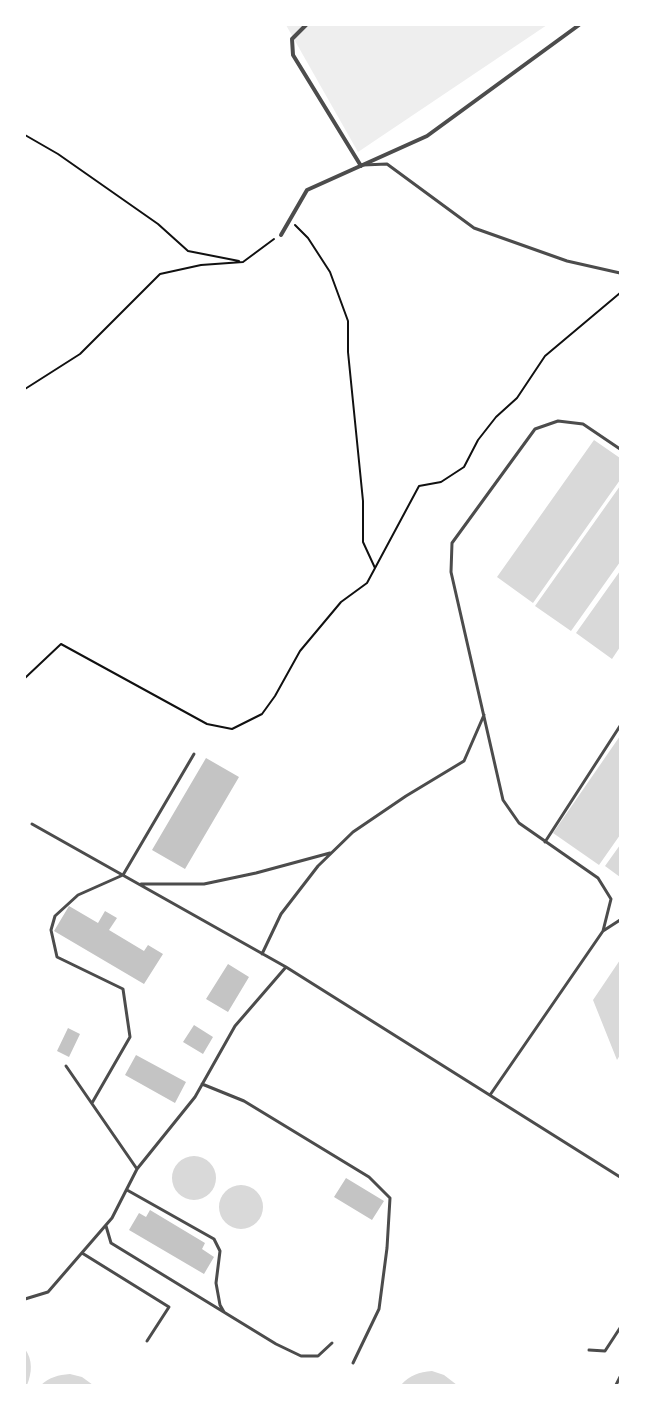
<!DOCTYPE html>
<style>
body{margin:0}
#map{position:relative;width:645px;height:1410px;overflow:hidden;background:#fff;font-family:"PT Sans",sans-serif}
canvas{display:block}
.frame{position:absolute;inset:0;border:26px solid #fff;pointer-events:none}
</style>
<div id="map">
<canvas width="645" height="1410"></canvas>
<div class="frame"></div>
</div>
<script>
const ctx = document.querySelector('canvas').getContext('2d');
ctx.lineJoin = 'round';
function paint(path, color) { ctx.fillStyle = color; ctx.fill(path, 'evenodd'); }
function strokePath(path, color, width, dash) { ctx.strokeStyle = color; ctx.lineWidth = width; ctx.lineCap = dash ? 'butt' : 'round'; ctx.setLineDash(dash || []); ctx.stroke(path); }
paint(new Path2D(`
 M286,25H547L358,152Z`), '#eee');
paint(new Path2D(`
 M594,440L620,458V480L533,603L497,577Z
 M620,486V562L571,631L535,606Z
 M620,571V647L612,659L576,633Z
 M620,736V835L599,865L553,833Z
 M620,845V877L605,866Z
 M620,960V1055L617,1060L593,1000Z
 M172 1178a22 22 0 1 1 44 0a22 22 0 1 1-44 0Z
 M219 1207a22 22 0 1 1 44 0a22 22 0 1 1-44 0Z
 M25,1349C33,1360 32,1373 27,1385H25Z
 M432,1371L444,1375L457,1385H401C410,1375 419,1372 432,1371Z
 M70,1374L82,1377L93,1385H41C50,1377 58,1375 70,1374Z`), '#d9d9d9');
paint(new Path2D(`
 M206,758L239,777L185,869L152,850Z
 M69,906L98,923L105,911L117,918L109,930L144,951L148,945L163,954L144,984L54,931Z
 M228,964L249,977L228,1012L206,999Z
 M194,1025L213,1037L203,1054L183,1042Z
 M68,1028L80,1034L69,1057L57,1051Z
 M136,1055L186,1082L175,1103L125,1075Z
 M346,1178L384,1201L372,1220L334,1197Z
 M150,1210L205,1243L202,1249L214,1257L204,1274L129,1230L139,1213L146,1217Z`), '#c4c4c4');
strokePath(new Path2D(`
 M25,135L58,154L158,224L188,251L239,261
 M295,225L308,238L330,272L348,321V352L363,501V542L375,568
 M25,389L80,354L160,274L201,265L243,262L274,239
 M25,678L61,644L207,724L232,729L262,714L275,696L300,651L341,602L367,583L419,486L441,482L464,467L478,440L496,417L517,398L545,356L620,293`), '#111', 2);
strokePath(new Path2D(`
 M363,165L387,164L474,228L567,261L620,273
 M32,824L286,967L620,1177
 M545,842L620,726
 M141,884H204L256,873L330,853
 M603,931L620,920
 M262,954L281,914L318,866L353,832L406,796L464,761L484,715
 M66,1066L137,1169
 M202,1084L244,1101L369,1177L390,1198L387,1248L379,1309L353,1363
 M490,1095L603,931L611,899L598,878L519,823L503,800L451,572L452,543L535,429L558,421L583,424L620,449
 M92,1103L130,1037L123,989L57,957L51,930L55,916L78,895L123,875L194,754
 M127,1190L214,1239L220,1251L216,1283L220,1305L224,1312
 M106,1226L111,1243L276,1344L301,1356H318L332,1343
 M82,1253L169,1307L147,1341
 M25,1299L48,1292L112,1218L137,1169L195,1097L235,1026L286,967
 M589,1350L605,1351L620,1328
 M616,1385L620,1377`), '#4c4c4c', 3);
strokePath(new Path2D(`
 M306,25L292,39L293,55L361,166
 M281,235L307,190L427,136L579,25`), '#4c4c4c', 4);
</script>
